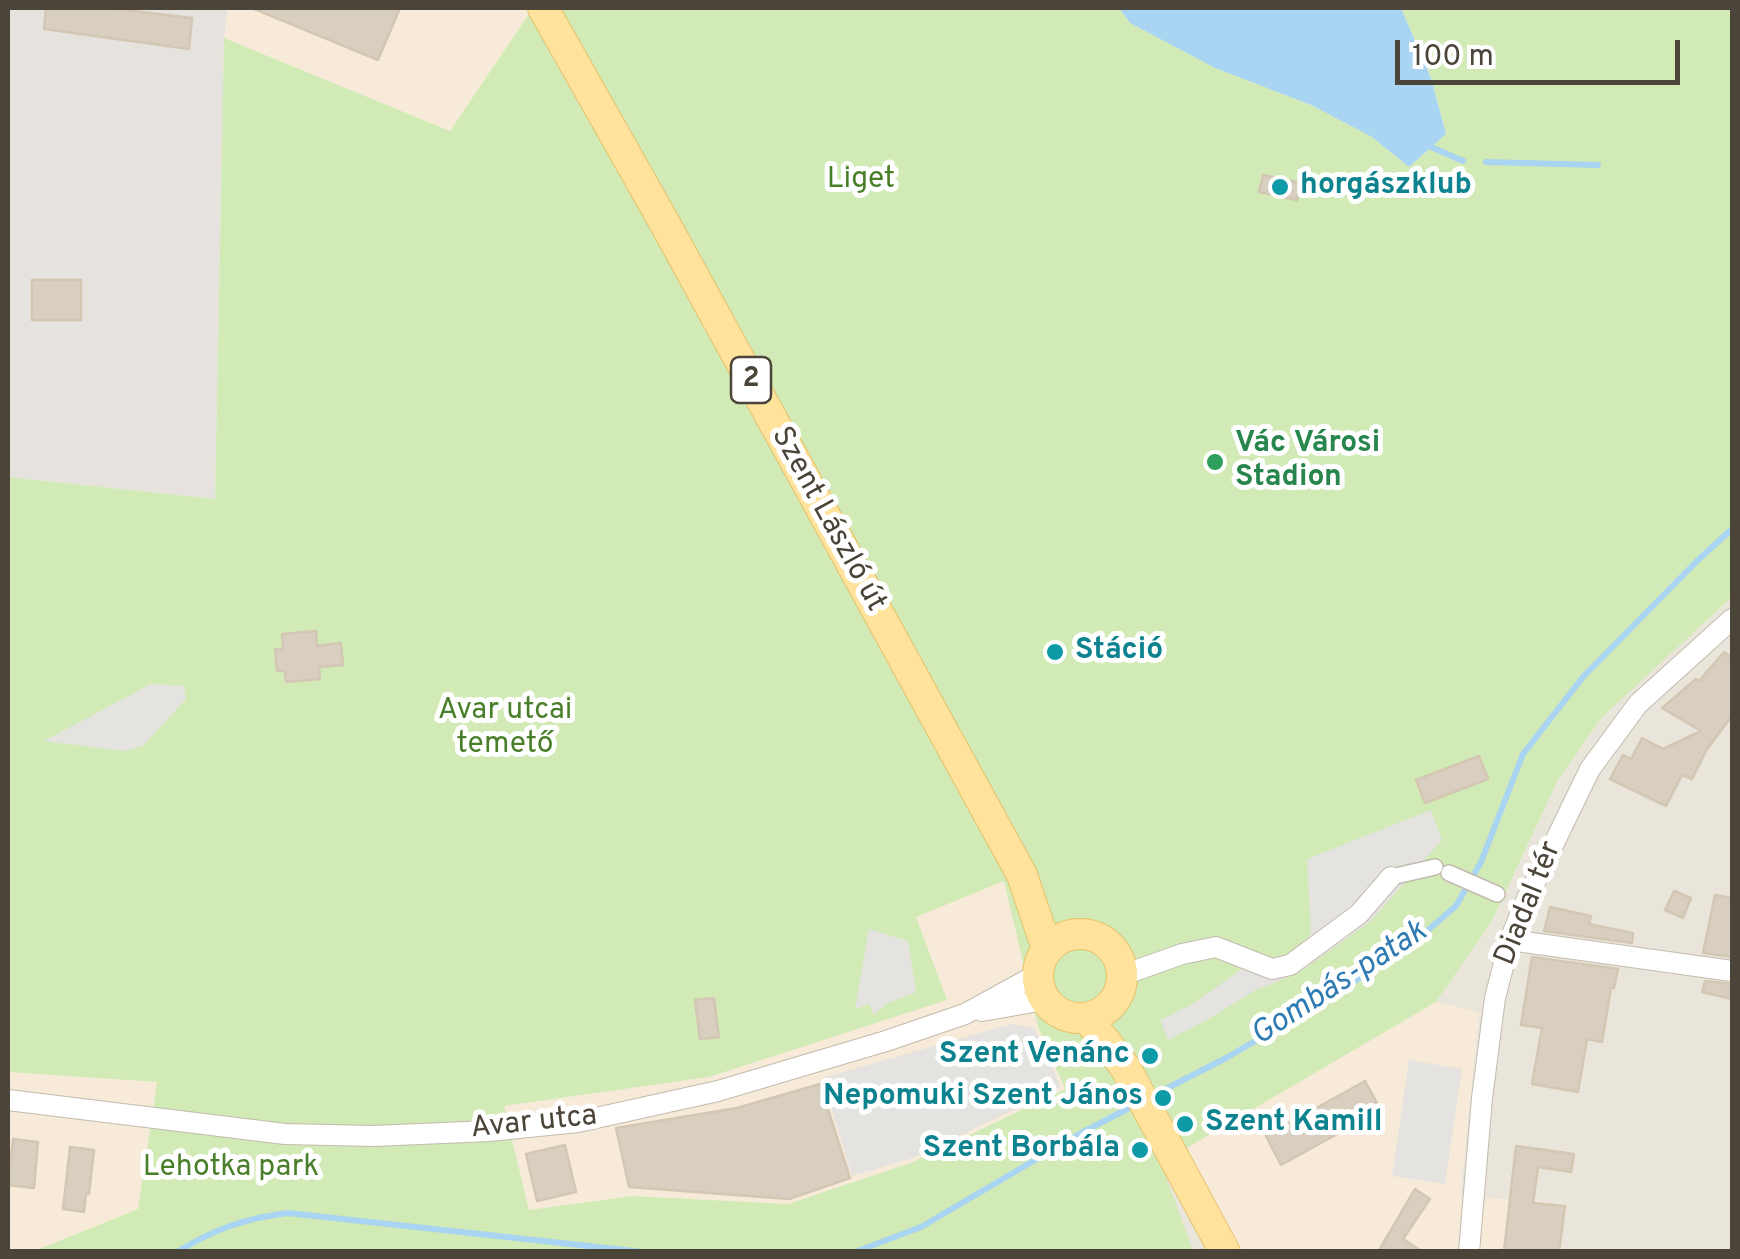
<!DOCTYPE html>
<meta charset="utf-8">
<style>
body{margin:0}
#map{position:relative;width:1740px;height:1259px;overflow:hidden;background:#f6f3ec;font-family:Overpass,sans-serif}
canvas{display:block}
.frame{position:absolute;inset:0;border:10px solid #4b4439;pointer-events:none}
.scale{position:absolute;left:1395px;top:40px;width:285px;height:45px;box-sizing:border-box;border:5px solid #4b4439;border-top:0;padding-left:12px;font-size:30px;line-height:35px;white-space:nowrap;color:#4b4439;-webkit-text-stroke:8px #fff;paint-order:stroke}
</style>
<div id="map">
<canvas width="1740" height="1259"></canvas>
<div class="frame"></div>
<div class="scale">100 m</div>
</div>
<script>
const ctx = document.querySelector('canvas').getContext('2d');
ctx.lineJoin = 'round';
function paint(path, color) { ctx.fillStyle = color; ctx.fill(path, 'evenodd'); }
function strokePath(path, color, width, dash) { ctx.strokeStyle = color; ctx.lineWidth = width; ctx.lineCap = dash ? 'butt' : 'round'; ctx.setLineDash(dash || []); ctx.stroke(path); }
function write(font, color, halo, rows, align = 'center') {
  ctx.font = font + ' Overpass,sans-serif'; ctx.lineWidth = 10; ctx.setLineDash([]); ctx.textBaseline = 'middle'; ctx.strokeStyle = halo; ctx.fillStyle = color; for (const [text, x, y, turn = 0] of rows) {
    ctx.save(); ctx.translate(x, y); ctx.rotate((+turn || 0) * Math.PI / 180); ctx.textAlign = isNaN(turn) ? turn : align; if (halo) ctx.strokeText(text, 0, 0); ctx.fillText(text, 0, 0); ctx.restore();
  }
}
paint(new Path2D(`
 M1732,597V1251H1560L1565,1204L1460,1197L1479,1013L1436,1002L1492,921L1558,780L1602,716Z
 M1160,1163L1238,1251H1193Z`), '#eae5da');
paint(new Path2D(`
 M228,8H533L450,131L224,38Z
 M1004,880L1038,1027L1065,1089L913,1162L788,1204L632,1196L529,1210L504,1106L709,1077L946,999L916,917Z
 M1436,1002L1479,1012L1460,1196L1566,1204L1560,1251H1238L1182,1150Z
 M8,1072L157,1082L138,1209L34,1251L8,1252Z`), '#f7ead8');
paint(new Path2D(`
 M8,8H228L224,38L215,499L8,477Z`), '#e6e2dd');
paint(new Path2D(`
 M533,8H1119L1130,23L1215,68L1311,105L1372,137L1409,167L1446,134L1431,78L1401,8H1732V597L1602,717L1558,780L1492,921L1436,1002L1161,1163L1193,1251H34L138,1209L157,1082L8,1072V477L215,499L224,38L450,131ZM1004,881L1038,1027L1065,1089L913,1162L788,1204L632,1196L529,1210L504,1106L709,1077L947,1000L916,917Z`), '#d2eab5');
paint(new Path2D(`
 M151,684L184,686L186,699L143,746L124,751L44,741Z
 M1431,810L1442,840L1371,921L1300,972L1254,991L1207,1020L1168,1040L1160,1020L1194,1003L1246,966L1260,971L1299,950L1311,933L1307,859Z
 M869,929L908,941L916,992L886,1004L874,1015L869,1004L855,1009Z
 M1011,1024L1035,1028L1061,1087L916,1157L852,1176L822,1078Z
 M1409,1060L1462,1069L1445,1184L1392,1176Z`), '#e5e3e0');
paint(new Path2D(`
 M1119,8H1401L1431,78L1446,134L1409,167L1372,137L1311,105L1215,68L1130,23Z`), '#a9d4f2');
strokePath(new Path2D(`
 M1431,147L1463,161
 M1486,162L1598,165
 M1152,1096L1228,1057L1338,992L1413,943L1456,906L1481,862L1523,754L1583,677L1698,560L1732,529
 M177,1252C214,1229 246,1218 288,1213L643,1252
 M855,1252L921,1227L1081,1133L1137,1104`), '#a9d4f2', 6);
const building = new Path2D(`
 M46,8H108L192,18L189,49L44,29Z
 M252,8H400L378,60Z
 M1263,175L1300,183L1297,200L1259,192Z
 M32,280H81V320H32Z
 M316,631L317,646L341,643L343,665L319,667L320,679L286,682L285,671H277L275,649H283L282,634Z
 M1724,652L1732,658V716L1707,749L1692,779L1682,775L1666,806L1610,779L1623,755L1631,759L1642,738L1663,749L1701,731L1662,708L1696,679L1699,681Z
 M1479,756L1488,779L1425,803L1416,780Z
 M1674,891L1691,898L1683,918L1665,910Z
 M1715,895L1732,898V957L1703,953Z
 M1550,907L1591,916L1589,924L1633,933L1632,943L1544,931Z
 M1532,957L1618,969L1614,988H1611L1602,1042L1587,1039L1578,1092L1532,1084L1542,1028L1521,1025Z
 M1705,981L1732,984V999L1702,992Z
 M714,998L719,1037L700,1039L695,1000Z
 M1365,1081L1381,1110L1281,1165L1266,1136Z
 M820,1084L850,1178L789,1199L629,1187L616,1128L737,1108Z
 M13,1139L38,1142L34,1188L8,1185Z
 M565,1145L576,1192L537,1201L526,1154Z
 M1516,1146L1574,1154L1571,1172L1538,1167L1533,1203L1565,1206L1559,1252H1504Z
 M70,1147L94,1150L89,1194H86L84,1212L63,1209Z
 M1415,1189L1430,1199L1403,1239L1423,1252H1378Z`);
paint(building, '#d8cfc1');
strokePath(building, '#d3c7b4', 2.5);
const pedestrian = new Path2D(`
 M1449,873L1497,894
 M1391,877L1435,867`);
const minor = new Path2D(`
 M1510,940L1732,971
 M1123,975L1182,954L1216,947L1272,969L1290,965L1359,914L1391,877
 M982,1011L1045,1000
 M8,1100L285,1134L374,1136L489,1131L578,1122L718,1091L886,1041L965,1014L1038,974
 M1469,1252L1482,1098L1495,998L1510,940L1524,905L1590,769L1638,704L1732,619`);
const primary = new Path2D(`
 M543,8L664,222L1022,875L1047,949
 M1038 976a42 42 0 1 1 84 0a42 42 0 1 1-84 0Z
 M1087,1018L1125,1067L1225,1252`);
strokePath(pedestrian, '#c2bbae', 18);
strokePath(minor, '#c2bbae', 22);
strokePath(primary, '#e6c16a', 32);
strokePath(pedestrian, '#fff', 15);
strokePath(minor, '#fff', 20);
strokePath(primary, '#ffe39c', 30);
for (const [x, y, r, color] of [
 [1280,187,10,"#0f9aa8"],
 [1215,462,10,"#2e9e5b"],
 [1055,652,10,"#0f9aa8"],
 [1150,1056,10,"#0f9aa8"],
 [1163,1098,10,"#0f9aa8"],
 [1185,1124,10,"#0f9aa8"],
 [1140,1150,10,"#0f9aa8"]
]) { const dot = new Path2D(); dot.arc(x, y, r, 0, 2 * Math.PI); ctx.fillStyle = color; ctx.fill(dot); strokePath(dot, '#fff', 4); }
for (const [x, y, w] of [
 [751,380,40]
]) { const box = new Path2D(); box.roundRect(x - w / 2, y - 23, w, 46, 8); ctx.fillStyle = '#fff'; ctx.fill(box); strokePath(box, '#4b4439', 2.5); }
write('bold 28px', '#4b4439', null, [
 ["2",751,380]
]);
write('30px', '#4a7f2a', '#fff', [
 ["Liget",861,181],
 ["Avar utcai",505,712],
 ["temető",505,746],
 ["Lehotka park",231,1169]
]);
write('bold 30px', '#0d838f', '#fff', [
 ["horgászklub",1300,187],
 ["Stáció",1075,652],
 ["Szent Venánc",1130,1056,"right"],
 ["Nepomuki Szent János",1143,1098,"right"],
 ["Szent Kamill",1205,1124],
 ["Szent Borbála",1120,1150,"right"]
], 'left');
write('bold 30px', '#27864d', '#fff', [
 ["Vác Városi",1235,445],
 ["Stadion",1235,479]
], 'left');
write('30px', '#4b4439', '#fff', [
 ["Szent László út",827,520,61],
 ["Diadal tér",1530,904,-68],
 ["Avar utca",534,1124,-6]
]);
write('italic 32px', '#2e7ab2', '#fff', [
 ["Gombás-patak",1340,985,-33]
]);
</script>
